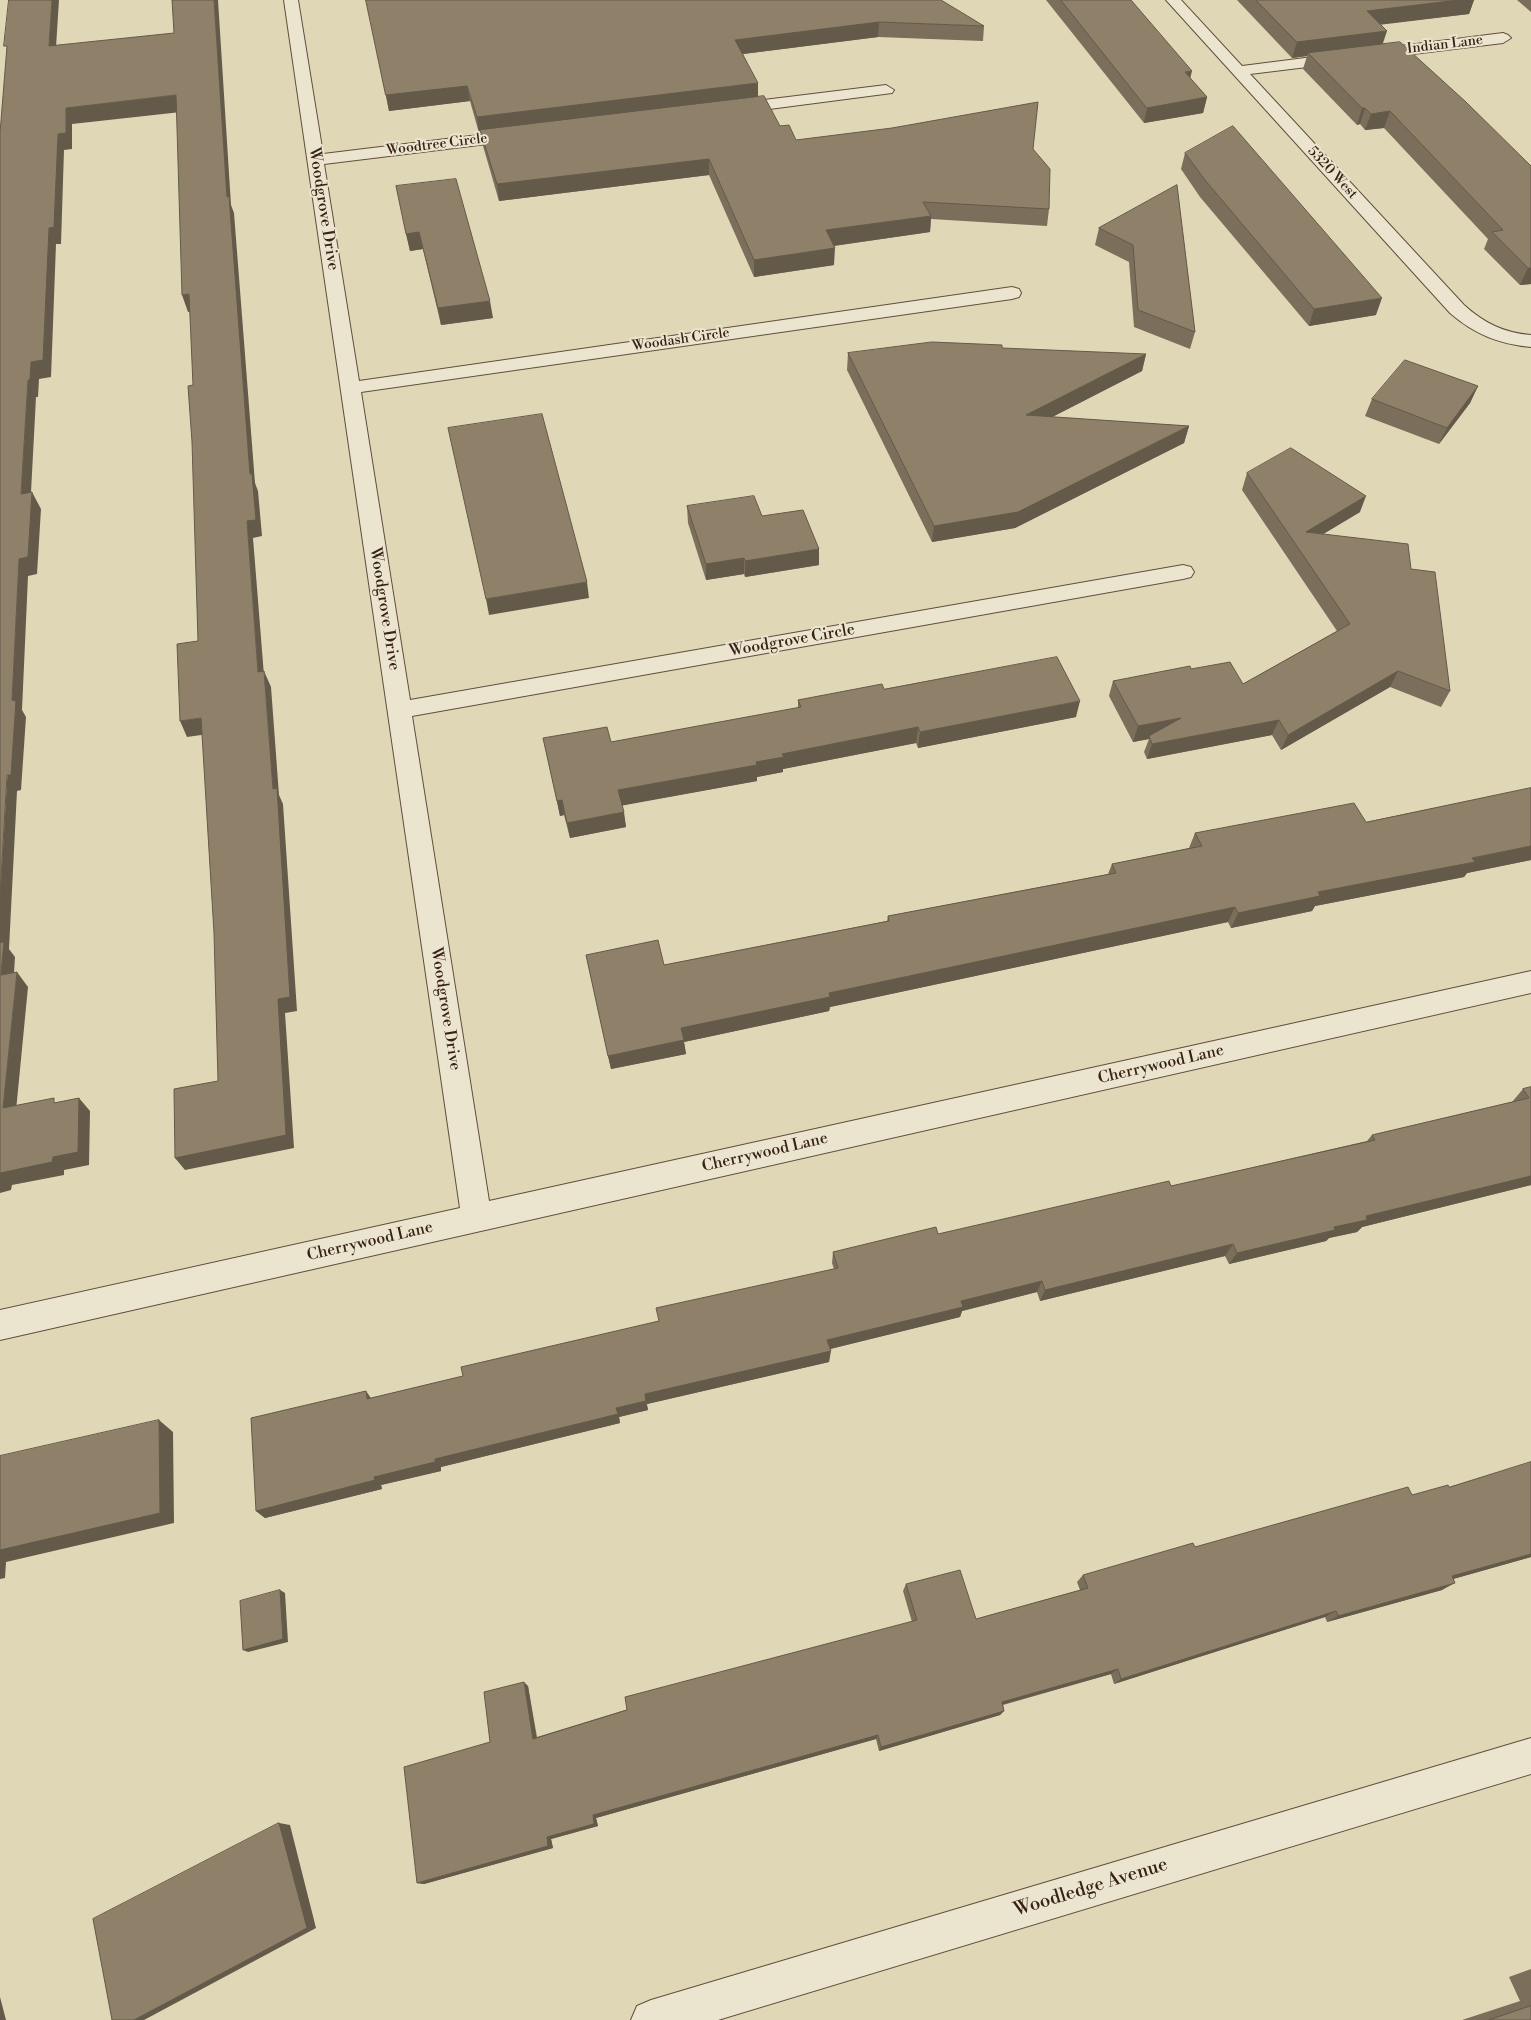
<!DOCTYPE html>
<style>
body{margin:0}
canvas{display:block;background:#e0d7b7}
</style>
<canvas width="1531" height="2020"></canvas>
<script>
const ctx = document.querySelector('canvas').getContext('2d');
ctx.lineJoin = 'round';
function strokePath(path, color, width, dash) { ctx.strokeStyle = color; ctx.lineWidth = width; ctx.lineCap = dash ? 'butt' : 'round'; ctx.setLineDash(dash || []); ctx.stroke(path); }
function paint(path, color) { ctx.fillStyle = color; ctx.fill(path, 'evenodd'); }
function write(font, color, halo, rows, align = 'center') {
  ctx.font = font + ' "Libre Bodoni",serif'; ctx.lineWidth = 4; ctx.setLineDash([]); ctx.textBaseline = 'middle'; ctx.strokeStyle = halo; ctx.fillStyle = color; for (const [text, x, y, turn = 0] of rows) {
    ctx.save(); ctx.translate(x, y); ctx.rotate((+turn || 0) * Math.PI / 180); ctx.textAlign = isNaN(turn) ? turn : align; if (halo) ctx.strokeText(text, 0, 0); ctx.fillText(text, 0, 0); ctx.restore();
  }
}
const street = new Path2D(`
 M284,0H298L323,154L520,130L526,132L528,135L526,138L520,140L324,164L359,381L1012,287L1019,289L1021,293L1019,297L1012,299L361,392L410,700L1183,565L1191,567L1194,572L1191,577L1183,579L412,716L489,1201L1531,971V993L0,1340V1310L460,1208Z
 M1166,0H1181L1242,66L1503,33L1508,35L1511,38L1503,43L1250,74L1464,305C1484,323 1504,333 1531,335V347C1499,344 1474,334 1450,313Z
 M886,85L894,90L892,93L731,114L723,109L731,104Z
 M1531,1738V1774L718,2020H631L637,2006L651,2000Z`);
strokePath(street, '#614f3d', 2);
paint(street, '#ebe5d0');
paint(new Path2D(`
 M366,0L984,26L983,41L878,37L743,54L758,96L780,126L796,140L1033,149L1049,209L1047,226L931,219L930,232L834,246V265L754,277L709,175L499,201L483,146L481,133H479L470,101L389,111Z
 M1046,0H1131L1190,78L1207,97L1203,113L1144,123Z
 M1237,0H1474L1469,14L1381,24L1383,44L1531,166V284L1520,285L1484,249L1488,239L1384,128L1365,130L1360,124L1357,125L1303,69L1307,56L1292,58Z
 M1517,0H1531V12Z
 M1185,153L1376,315L1309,326L1200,197L1181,169Z
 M1177,185L1195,332L1190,349L1134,327L1129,262L1095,245L1099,228Z
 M396,186L493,318L441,325L423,249L410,251Z
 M848,353L1146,354L1142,371L1052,417L1189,426L1184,443L1015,528L932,542L847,370Z
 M1478,386L1470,403L1439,444L1365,416L1372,399Z
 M1247,473L1360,512L1323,534L1411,569L1450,691L1441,707L1390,687L1281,750L1272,735L1147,759L1144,752L1149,739L1133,742L1109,696L1113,681L1191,669L1243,684L1337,631L1242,490Z
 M687,506L762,516L819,549V565L745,577L744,574L706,580L688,523Z
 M884,689L1076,717L918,748L916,743L783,769V772L757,777V781L622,805L626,827L570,838L564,815L560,816L543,738L611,742L798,708V700Z
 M1531,788V860L1467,873L1464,877L1315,906L1312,911L1231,928L1228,922L830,1007L829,1011L684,1042L686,1054L611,1069L586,955L664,965L887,921L888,916L1108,874L1112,864L1189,848L1195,833L1366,822Z
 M1531,1087V1185L1362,1227L1357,1232L1329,1238L1326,1241L1229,1264L1225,1256L1040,1301L1037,1292L962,1311L960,1317L830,1349L829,1362L647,1404L648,1410L619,1417L620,1423L441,1467V1471L381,1485L382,1489L265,1518L256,1511L371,1398L463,1376L658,1321L834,1269L832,1263L833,1252L938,1234L1171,1186L1367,1141L1372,1135L1512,1102L1523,1089Z
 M1449,1487L1531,1557L1453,1579L1442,1590L1327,1622L1325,1617L1114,1684L1111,1674L1003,1705L1004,1711L1000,1715L879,1751L876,1739L596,1818L598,1826L551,1839L553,1848L424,1884L417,1883L490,1742L528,1686L537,1737L912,1622L903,1591L906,1584L976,1619L1080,1590L1077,1582L1083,1575L1412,1495Z
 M1531,1969V2020H1462L1520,2001L1509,1977Z`), '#7b6e5a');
paint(new Path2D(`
 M52,0H59L55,63L49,46Z
 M214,0H218L231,205L234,213L255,483L258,491L262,536L253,538L265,688L258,672L247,521Z
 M1459,0H1474L1469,14L1362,27L1367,11Z
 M879,22L878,37L735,55V40Z
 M1387,31L1382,46L1308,53L1307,56L1292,58L1297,42Z
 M1192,71L1188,87L1185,72Z
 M758,83V99L479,133L477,117Z
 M467,86L470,101L389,111L386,95Z
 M176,95L181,112L72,124V149L64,150L61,244H56L51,377L39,379L38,397H36L30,511L21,494L28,380L31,362L49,228L58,134L66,108Z
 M1207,97L1203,113L1144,123L1147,108Z
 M1362,108H1365L1360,124L1357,125Z
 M1390,111L1384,128L1365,130L1371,114Z
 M709,159V175L499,201L497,184Z
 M931,216L930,232L825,247L826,230Z
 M419,232L423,249L410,251L406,234Z
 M835,248L834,265L754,277V260Z
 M1528,268H1531V284L1520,285Z
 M189,294L195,311L188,312L182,295Z
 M1382,298L1376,315L1309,326L1314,309Z
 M490,301L493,318L441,325L438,308Z
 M1146,354L1142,371L1023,432L1026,415Z
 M1478,386L1470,403L1439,444L1447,428Z
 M1189,426L1184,443L1015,528L932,542L934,526Z
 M32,492L41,509L37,574L28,576L22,710L26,717L21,790L17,791L9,949L15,957L13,989L1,975L0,947V897L12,700L19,559Z
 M1366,496L1360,512L1300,548L1306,532Z
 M819,549V565L745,577V561Z
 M744,558V574L706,580V564Z
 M587,582L589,598L489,615L486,599Z
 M264,671L271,687L279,795L283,804L297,1011L285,1013L294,1148L185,1170L175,1158L278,999L273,789Z
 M1398,671L1390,687L1281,750L1288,735Z
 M1080,701L1076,717L918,748L920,732Z
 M201,718L208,734L187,737L180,721Z
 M1181,718L1149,736V739L1133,742L1138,726Z
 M1279,720L1272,735L1147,759L1152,744Z
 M918,727L916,743L783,769V772L757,777V781L620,806L618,790L756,762L782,754Z
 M562,800L564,815L560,816L557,801Z
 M624,812L626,827L570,838L567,823Z
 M1531,846V860L1467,873L1464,877L1315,906L1312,911L1231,928L1238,913L1318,892Z
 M1235,907L1228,922L830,1007L829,1011L684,1042L686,1054L611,1069L608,1056L681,1028L829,993Z
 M17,972L28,987L15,1121L3,1108Z
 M79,1098L90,1111L89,1165L64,1170V1175L12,1185L11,1190L0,1193V1173L53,1157Z
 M1531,1176V1185L1362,1227L1357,1232L1329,1238L1326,1241L1229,1264L1237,1253L1334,1227L1366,1216Z
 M1233,1244L1225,1256L1040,1301L1045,1290Z
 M1042,1281L1037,1292L962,1311L960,1317L826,1350L827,1340L961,1301Z
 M831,1351L829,1362L647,1404L645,1394Z
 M366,1391L373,1401L367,1399Z
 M646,1401L648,1410L619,1417L620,1423L441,1467V1471L381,1485L382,1489L265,1518L256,1511L374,1477L435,1459L616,1408Z
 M159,1420L173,1432L174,1523L6,1562L5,1578L0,1579V1550Z
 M1531,1554V1557L1439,1583L1452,1576Z
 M1455,1583L1442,1590L1327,1622L1338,1616Z
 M280,1590L285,1593L288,1642L248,1652L243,1650Z
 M1336,1611L1325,1617L1114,1684L1121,1679Z
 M1118,1669L1111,1674L997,1706L1002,1702Z
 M524,1682L528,1686L537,1742L533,1739Z
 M1004,1711L1000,1715L879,1751L881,1747Z
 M878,1735L876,1739L596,1818L598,1826L551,1839L553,1848L424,1884L417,1883L547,1837L593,1815Z
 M279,1823L290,1825L316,1928L144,2020H134Z
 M0,1997L6,2020H0Z`), '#645a4a');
const building = new Path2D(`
 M9,0H52L49,46L174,33L172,0H214L227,197L229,196L250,474H252L256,520L247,521L258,672L264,671L273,789L277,788L290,997L278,999L286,1135L175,1158L174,1089L218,1081L214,933L201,718L180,721L177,644L198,641L192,442L188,386L193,385L189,294L182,295L176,95L66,108V133L58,134L54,227L49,228L43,360L31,362L30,380H28L21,494L32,492L28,557L19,559L12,700L16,701L11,775H7L0,897V133L7,46H4Z
 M366,0H941L984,26L879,22L735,40L758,83L477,117L467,86L386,95Z
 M1061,0H1131L1192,71L1185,72L1207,97L1147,108Z
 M1256,0H1459L1367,11L1387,31L1297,42Z
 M1400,42L1466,102L1531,166V268H1528L1492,232L1503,230L1390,111L1371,114L1365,108H1362L1308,53Z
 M764,96L780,126L789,125L796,140L892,128L1038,102L1033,149L1050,169L1049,209L923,202L931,216L826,230L835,248L754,260L709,159L497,184L480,130Z
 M1233,126L1382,298L1314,309L1205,180L1185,153Z
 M456,179L490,301L438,308L419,232L406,234L396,186Z
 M1177,185L1195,332L1138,310L1133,245L1099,228Z
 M932,342L1002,345V348L1146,354L1026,415L1189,426L1018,512L934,526L848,353Z
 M1405,360L1478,386L1447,428L1372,399Z
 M542,414L587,582L486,599L448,428Z
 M1291,448L1366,496L1306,532L1408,544L1411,569L1435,572L1450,691L1398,671L1288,735L1279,720L1152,744L1149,736L1181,718L1138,726L1113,681L1190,666L1191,669L1230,662L1243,684L1350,624L1247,473Z
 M754,496L762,516L803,510L819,549L745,561L744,558L706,564L687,506Z
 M1057,657L1080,701L920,732L918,727L782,754L784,757L756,762L757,765L618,790L624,812L567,823L562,800L557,801L543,738L607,727L611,742L801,707L798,700L882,684L884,689Z
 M1531,788V846L1472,858L1475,862L1318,892L1320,896L1238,913L1235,907L829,993L830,997L681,1028L684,1040L608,1056L586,955L658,940L664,965L889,921L888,916L1116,873L1112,864L1202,846L1195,833L1354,803L1366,822Z
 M4,942L1,975L17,972L3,1108L54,1098V1103L79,1098L78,1152L53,1157L52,1162L0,1173V943Z
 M1531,1087V1176L1366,1216L1367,1220L1334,1227L1335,1230L1237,1253L1233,1244L1045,1290L1042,1281L961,1301L963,1307L827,1340L831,1351L645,1394L646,1401L616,1408L618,1414L435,1459V1462L374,1477L375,1480L256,1511L251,1418L366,1391L367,1399L463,1376L461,1367L659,1321L656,1308L838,1268L833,1252L936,1227L938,1234L1169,1181L1171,1186L1375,1140L1372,1135L1529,1098L1523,1089Z
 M159,1420L160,1513L0,1550V1456Z
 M1531,1462V1554L1452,1576L1455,1583L1338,1616L1336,1611L1121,1679L1118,1669L1002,1702L1004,1711L881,1747L878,1735L593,1815L594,1824L547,1837L548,1846L417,1883L404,1767L490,1742L484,1692L524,1682L533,1739L627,1710L625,1697L917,1620L906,1584L960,1570L976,1619L1088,1588L1083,1575L1193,1543L1195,1547L1408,1487L1412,1495L1448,1485L1449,1487Z
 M280,1590L283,1639L243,1650L240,1601Z
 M279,1823L307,1928L134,2020H112L93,1919Z
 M1531,2006V2020H1489Z`);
paint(building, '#8f8069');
strokePath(building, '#645a4a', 1);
write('14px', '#372214', '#ebe5d0', [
 ["Indian Lane",1445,45,-7],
 ["Woodtree Circle",437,145,-7],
 ["5320 West",1332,173,47],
 ["Woodash Circle",681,340,-8]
]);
write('16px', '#372214', '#ebe5d0', [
 ["Woodgrove Drive",323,209,81],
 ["Woodgrove Drive",384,609,81],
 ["Woodgrove Circle",792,641,-10],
 ["Woodgrove Drive",445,1009,81],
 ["Cherrywood Lane",1161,1065,-13],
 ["Cherrywood Lane",765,1153,-13],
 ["Cherrywood Lane",370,1242,-13]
]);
write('19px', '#372214', '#ebe5d0', [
 ["Woodledge Avenue",1091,1888,-17]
]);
</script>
